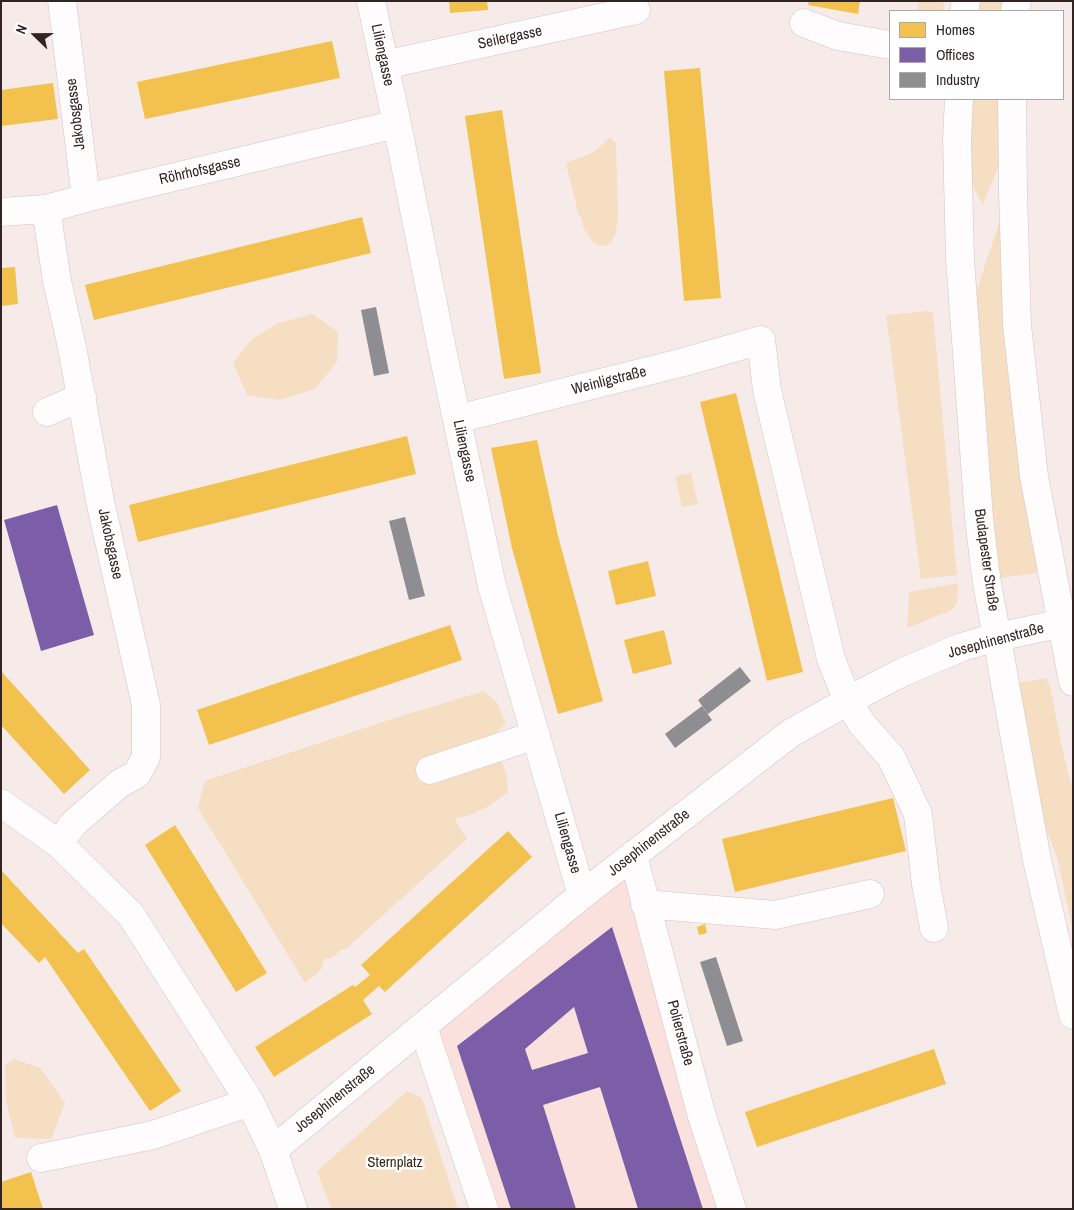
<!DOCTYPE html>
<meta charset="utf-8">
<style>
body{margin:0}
#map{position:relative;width:1074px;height:1210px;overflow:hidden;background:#f7ebea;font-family:"Archivo Narrow",sans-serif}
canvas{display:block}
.frame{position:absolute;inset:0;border:2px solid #322423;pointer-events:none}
.legend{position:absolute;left:889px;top:10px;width:175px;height:90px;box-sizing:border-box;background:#fff;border:1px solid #ada7a7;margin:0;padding:6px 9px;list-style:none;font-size:15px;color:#322423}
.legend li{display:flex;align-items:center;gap:10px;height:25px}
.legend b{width:25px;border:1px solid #ada7a7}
.north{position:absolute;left:10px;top:10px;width:50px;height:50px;-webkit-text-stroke:4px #fff;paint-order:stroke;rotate:292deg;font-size:14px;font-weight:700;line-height:20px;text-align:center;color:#322423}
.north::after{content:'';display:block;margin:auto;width:18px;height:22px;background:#322423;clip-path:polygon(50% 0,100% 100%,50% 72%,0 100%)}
</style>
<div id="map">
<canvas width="1074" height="1210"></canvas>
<div class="frame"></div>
<ul class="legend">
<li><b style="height:14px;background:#f2c14e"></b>Homes</li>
<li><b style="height:14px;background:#7b5ea7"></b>Offices</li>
<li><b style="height:14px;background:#8d8d92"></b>Industry</li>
</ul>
<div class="north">N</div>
</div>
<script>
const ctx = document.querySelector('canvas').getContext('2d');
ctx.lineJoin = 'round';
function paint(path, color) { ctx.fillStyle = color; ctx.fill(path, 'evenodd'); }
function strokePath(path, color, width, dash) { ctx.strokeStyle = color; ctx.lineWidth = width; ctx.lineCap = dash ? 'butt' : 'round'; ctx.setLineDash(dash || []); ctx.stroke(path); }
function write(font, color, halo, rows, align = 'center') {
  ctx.font = font + ' "Archivo Narrow",sans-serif'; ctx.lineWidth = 5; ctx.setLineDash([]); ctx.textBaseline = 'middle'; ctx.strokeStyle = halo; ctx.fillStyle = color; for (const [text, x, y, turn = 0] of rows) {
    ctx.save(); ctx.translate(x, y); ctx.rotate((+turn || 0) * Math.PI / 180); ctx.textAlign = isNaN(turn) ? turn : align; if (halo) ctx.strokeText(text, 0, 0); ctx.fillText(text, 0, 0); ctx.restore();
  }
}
paint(new Path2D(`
 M633,855L732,1209H484L423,1027Z`), '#fae1de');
paint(new Path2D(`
 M919,1H944L943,11H917Z
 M975,1H1004L1003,11H973Z
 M968,99H1000V163L983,204L973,187L968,186Z
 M610,137L616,143L618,215L616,233L611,242L605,246L594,244L586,231L584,229L581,217L578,213L566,163L590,154L600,147Z
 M1001,217L1015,398L1037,573L999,578L972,304Z
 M928,311L933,313L957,575L921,579L886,315Z
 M312,314L338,332L337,362L315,389L280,400L247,395L233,363L252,339L276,324Z
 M691,473L698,504L682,507L675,476Z
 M958,583L957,603L952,610L907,628L909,592Z
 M1046,678L1050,686L1061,743L1073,792V931L1057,857L1036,804L1017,683Z
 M484,691L497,703L506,723L494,735L500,758L507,774L508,792C491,806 477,814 455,819L467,839L346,949L340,950C336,956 332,959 324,959L321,970L305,983L198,808L203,786L207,780L398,717Z
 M14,1059L40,1068L65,1103L51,1139L15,1138L6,1102L5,1065Z
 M407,1091L422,1098L458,1209H331L317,1171Z`), '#f6dec3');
paint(new Path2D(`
 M449,1H487L488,10L450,13Z
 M809,1H860L858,14L808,5Z
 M332,41L340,78L145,119L137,82Z
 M700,68L721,298L684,301L664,71Z
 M53,83L58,119L1,126V90Z
 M502,110L541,373L504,379L465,116Z
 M362,217L371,253L94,320L85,285Z
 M15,267L18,304L1,306V268Z
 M736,393L803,672L767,681L700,402Z
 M407,436L416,474L138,542L129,505Z
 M537,440L558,536L603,701L558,714L512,548L491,448Z
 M648,561L656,596L616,605L608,571Z
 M450,625L462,660L209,745L197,710Z
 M664,630L672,664L633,674L624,640Z
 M1,671L90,770L64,794L1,725Z
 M893,798L906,851L735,892L722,839Z
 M175,825L267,973L236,992L145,845Z
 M508,831L532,857L385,992L379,986L363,1000L372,1014L274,1077L255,1047L353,985L355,987L370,975L361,965Z
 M1,870L78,953L84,949L181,1091L150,1111L45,957L39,963L1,923Z
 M705,924L707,933L699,935L697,927Z
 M934,1049L946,1084L757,1147L745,1112Z
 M31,1172L43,1209H1V1182Z`), '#f2c14e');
paint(new Path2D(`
 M57,505L94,635L41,651L4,520Z
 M612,927L703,1209H638L600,1087L543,1105L576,1209H511L457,1046ZM574,1007L588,1053L532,1070L525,1049Z`), '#7b5ea7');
paint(new Path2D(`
 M376,307L389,373L374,376L361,310Z
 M405,517L425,596L409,600L389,521Z
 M740,667L751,681L708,714L698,700Z
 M702,706L712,720L675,748L665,734Z
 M716,957L743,1041L727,1046L700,962Z`), '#8d8d92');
const minor = new Path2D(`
 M62,1L86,198
 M371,1L397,124L442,349L492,586L582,895
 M804,23L838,36L890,45
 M384,65L636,10
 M46,209L57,281L72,347L100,501L146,705V757L137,774L119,784L73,824L59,844
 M1,212L46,209L86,198L397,124
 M47,412L82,397
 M457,419L684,362L761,340L767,390L831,659L848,701L862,724L891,757L918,814L926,884L934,928
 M430,770L536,735
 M1,803L59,844L131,915L250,1102L273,1150L293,1209
 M633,855L701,1113L732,1209
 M645,904L775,915L870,894
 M423,1027L484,1209
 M273,1150L582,895L791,733L868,690L903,672L962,647L997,637L1073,621
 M41,1158L153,1135L250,1102`);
const major = new Path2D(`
 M964,11L966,1
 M1015,11L1017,1
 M959,99L957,139L960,259L979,518L985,569L988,589L997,637L1005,684L1037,860L1073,1015
 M1012,99L1013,192L1017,325L1034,476L1073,682`);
strokePath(minor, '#d2c5c4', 29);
strokePath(major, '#d2c5c4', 29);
strokePath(minor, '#fefcfc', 28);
strokePath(major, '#fefcfc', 28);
write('15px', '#322423', '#fff', [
 ["Seilergasse",510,38,-12],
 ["Liliengasse",382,55,78],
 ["Jakobsgasse",76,114,-97],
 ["Röhrhofsgasse",200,171,-13],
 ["Weinligstraße",609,381,-14],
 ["Liliengasse",464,451,78],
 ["Jakobsgasse",110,544,78],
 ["Budapester Straße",986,560,82],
 ["Josephinenstraße",996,641,-15],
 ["Liliengasse",567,843,74],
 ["Josephinenstraße",649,843,-38],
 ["Polierstraße",680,1033,75],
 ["Josephinenstraße",335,1099,-39]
]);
write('15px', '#3a2a12', '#fff', [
 ["Sternplatz",395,1163]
]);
</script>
